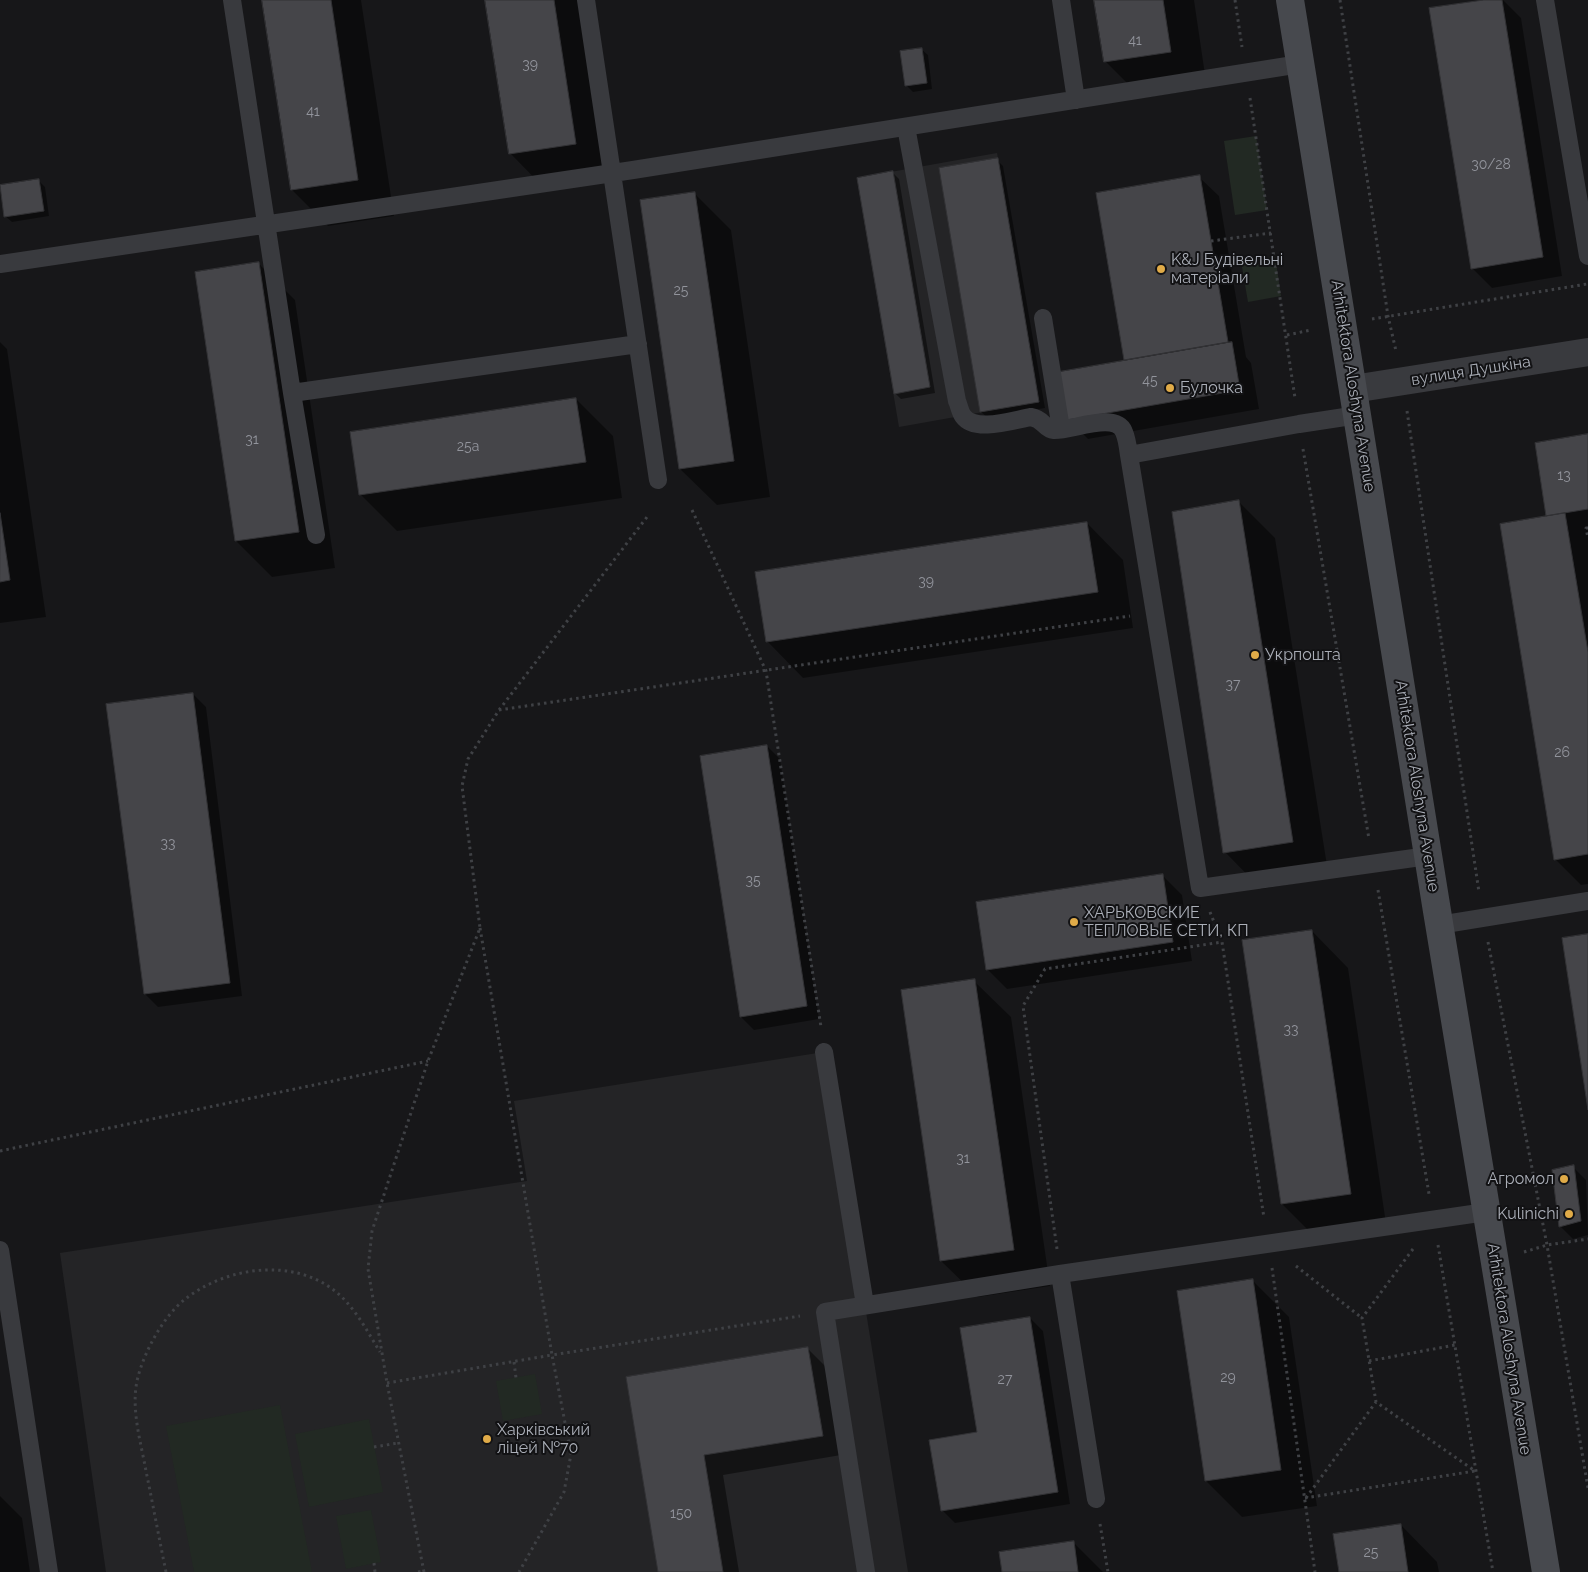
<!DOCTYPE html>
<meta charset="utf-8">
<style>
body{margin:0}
canvas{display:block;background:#171719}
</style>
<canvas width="1588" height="1572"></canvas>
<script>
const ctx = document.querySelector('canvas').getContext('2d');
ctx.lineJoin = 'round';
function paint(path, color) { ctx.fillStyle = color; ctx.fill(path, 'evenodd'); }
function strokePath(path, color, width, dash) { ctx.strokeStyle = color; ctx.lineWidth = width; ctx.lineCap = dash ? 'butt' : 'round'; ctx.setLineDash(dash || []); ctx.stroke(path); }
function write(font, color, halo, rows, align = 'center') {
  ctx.font = font + ' Raleway,sans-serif'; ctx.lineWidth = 4; ctx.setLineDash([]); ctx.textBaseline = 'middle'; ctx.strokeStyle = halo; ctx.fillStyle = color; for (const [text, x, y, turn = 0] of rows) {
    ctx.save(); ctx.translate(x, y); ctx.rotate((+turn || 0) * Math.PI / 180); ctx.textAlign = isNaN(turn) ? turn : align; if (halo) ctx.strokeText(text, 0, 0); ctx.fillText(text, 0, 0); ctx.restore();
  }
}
paint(new Path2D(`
 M997,153L1039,402L899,427L857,178Z
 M824,1052L908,1572H106L60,1253L527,1181L514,1101Z`), '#242426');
paint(new Path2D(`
 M1256,136L1267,210L1235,215L1224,141Z
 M1275,256L1281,296L1248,302L1241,261Z
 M535,1374L542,1414L503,1421L496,1381Z
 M280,1405L312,1572H194L166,1426Z
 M369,1419L383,1492L309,1507L295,1434Z
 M371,1510L381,1562L346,1569L336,1516Z`), '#222923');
paint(new Path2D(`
 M263,0H361L394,216L328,226L292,190Z
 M487,0H585L612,180L546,190L510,153Z
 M1096,0H1194L1207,88L1142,98L1105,61Z
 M1492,0H1503L1521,18L1562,276L1492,288L1472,268Z
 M921,49L928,55L932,89L913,92L907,86Z
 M997,160L1003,166L1045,408L988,418L981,412Z
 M893,173L899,179L935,393L901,399L895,393Z
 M1199,177L1219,196L1246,357L1251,363L1259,409L1088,439L1068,419L1125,361L1097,194Z
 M39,181L45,187L49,216L12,222L5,216Z
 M694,193L731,230L770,497L717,505L680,469Z
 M259,264L295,300L335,568L272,577L236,541Z
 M0,342L7,349L46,617L0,623Z
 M576,399L613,436L622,498L397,531L360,494Z
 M1588,435V884L1581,885L1555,859L1548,517L1536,444Z
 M1239,502L1275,538L1329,878L1261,889L1225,852Z
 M1087,523L1123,560L1133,628L803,678L767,641Z
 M193,694L206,707L242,996L158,1007L145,994Z
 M767,746L780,759L819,1019L754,1030L741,1017Z
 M1163,876L1182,895L1192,961L1007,989L987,969Z
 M1312,931L1348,968L1387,1230L1318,1240L1282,1204Z
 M974,981L1011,1017L1050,1286L978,1297L941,1261Z
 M1573,1167L1586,1180L1588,1235L1573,1239L1560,1226Z
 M1253,1281L1289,1317L1317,1506L1242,1517L1206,1481Z
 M1030,1318L1043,1331L1070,1504L955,1523L942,1510L978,1433Z
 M807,1348L827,1368L841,1455L723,1475L739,1572H659L628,1378Z
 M0,1496L22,1518L30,1572H0Z
 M1401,1525L1437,1562L1439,1572H1340Z
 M1073,1542L1103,1572H1004Z`), '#0007');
const building = new Path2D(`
 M262,0H331L358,180L291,190Z
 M485,0H554L576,144L509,154Z
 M1094,0H1163L1171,52L1104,62Z
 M1484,0H1502L1543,257L1471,269L1429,8Z
 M922,48L927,83L905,86L900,51Z
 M998,158L1039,402L980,412L939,168Z
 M893,171L930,387L894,394L857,178Z
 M1200,175L1228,342L1124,360L1096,193Z
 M39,179L44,211L4,217L0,185Z
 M695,192L734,461L679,469L640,200Z
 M259,262L299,532L235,541L195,272Z
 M1232,342L1240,390L1067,420L1059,372Z
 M576,398L586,462L359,495L350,432Z
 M1588,434V509L1546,516L1535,443Z
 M1239,500L1293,842L1223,853L1172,512Z
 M0,513L10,580L0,582Z
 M1565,513L1588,652V854L1554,860L1500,524Z
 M1087,522L1098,592L766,642L755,572Z
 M193,693L230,983L144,994L106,704Z
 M767,745L807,1006L740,1017L700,756Z
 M1163,874L1173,942L986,970L976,902Z
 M1312,930L1351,1194L1281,1204L1242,940Z
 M1588,934V1110L1562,938Z
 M975,979L1014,1250L940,1261L901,990Z
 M1574,1165L1581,1221L1559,1227L1552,1170Z
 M1253,1279L1281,1470L1205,1481L1177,1291Z
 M1030,1317L1058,1492L941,1511L929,1440L977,1432L960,1328Z
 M808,1347L823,1436L704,1455L723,1572H658L626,1377Z
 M1401,1524L1408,1572H1339L1333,1534Z
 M1074,1541L1078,1572H1002L999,1552Z`);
paint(building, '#454549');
strokePath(building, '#323235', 1);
strokePath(new Path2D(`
 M1235,0L1242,47
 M1340,0L1388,316L1396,351
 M1250,98L1295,398
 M1211,241L1271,233
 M1372,319L1587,284
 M1287,335L1311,330
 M1407,411L1479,892
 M1303,449L1369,839
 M692,510L766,671L821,1027
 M1588,528H1586L1588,538
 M499,710L1130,616
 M1378,890L1429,1194
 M1210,912L1222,942L1264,1218
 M480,928L552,1355L800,1316
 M1488,942L1547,1245L1588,1488
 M0,1151L428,1061
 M1438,1245L1493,1572
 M1057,1249L1023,1006L1045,969L1222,942
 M1413,1249L1362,1318L1376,1402L1475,1471
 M1524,1252L1547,1245L1588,1239
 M1296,1266L1362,1318
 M1272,1268L1315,1572
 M1369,1361L1455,1345
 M514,1362L516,1378
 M387,1383L552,1355L571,1454L564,1492L519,1572
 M374,1447L398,1443
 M1305,1498L1475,1471
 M1306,1498L1376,1402
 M1100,1524L1108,1572
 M374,1563L375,1572
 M166,1572C159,1538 153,1505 146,1471C141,1443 131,1410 137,1381C143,1354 162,1318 184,1300C225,1267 292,1257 335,1291C355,1307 367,1331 380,1352
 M418,1572L424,1571
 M424,1572L387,1383L368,1269L372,1231L428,1061L480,928L462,786L468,759L499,710L647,517`), '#3f4145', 3, [2.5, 4]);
strokePath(new Path2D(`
 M232,0L292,393L316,535
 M586,0L658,480
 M1061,0L1076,100
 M1545,0L1588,256
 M906,127L957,401C959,405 960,412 963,416C975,433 1013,420 1031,417C1044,419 1044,429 1054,430C1071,431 1116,411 1124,432C1127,439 1128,448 1129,455
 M0,264L633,170L1300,64
 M1043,318L1061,429
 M292,393L638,344
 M1358,415L1299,424L1129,455L1200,888L1428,856
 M1439,925L1588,901
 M824,1052L865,1305
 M0,1250L49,1572
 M1060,1274L1096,1499
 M866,1572L825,1312L1060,1274L1486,1212`), '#393a3e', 18);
strokePath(new Path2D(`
 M1353,389L1588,352`), '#393a3e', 28);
strokePath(new Path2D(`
 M1290,0L1437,911L1546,1572`), '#47494e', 28);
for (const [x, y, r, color] of [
 [1161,269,5,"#e0ab48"],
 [1170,388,5,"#e0ab48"],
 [1255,655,5,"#e0ab48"],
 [1074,922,5,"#e0ab48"],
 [1564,1179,5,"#e0ab48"],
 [1569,1214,5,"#e0ab48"],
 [487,1439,5,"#e0ab48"]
]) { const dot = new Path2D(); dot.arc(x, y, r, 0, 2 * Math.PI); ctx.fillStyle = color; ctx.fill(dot); strokePath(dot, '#121214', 2); }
write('14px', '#92949c', null, [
 ["41",1135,41],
 ["39",530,65],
 ["41",313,112],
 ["30/28",1491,165],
 ["25",681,291],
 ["45",1150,381],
 ["31",252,440],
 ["25а",468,447],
 ["13",1564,476],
 ["39",926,582],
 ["37",1233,685],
 ["26",1562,753],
 ["33",168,844],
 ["35",753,881],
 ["33",1291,1030],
 ["31",963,1159],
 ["29",1228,1378],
 ["27",1005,1380],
 ["150",681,1514],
 ["25",1371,1553]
]);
write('16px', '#abafb8', '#121214', [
 ["K&J Будівельні",1171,260],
 ["матеріали",1171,278],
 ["Булочка",1180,388],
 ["Укрпошта",1265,655],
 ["ХАРЬКОВСКИЕ",1084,913],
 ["ТЕПЛОВЫЕ СЕТИ, КП",1084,931],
 ["Агромол",1554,1179,"right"],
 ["Kulinichi",1559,1214,"right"],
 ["Харківський",497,1430],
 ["ліцей №70",497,1448]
], 'left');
write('16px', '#abafb8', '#121214', [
 ["вулиця Душкіна",1471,371,-9],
 ["Arhitektora Aloshyna Avenue",1353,386,81],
 ["Arhitektora Aloshyna Avenue",1417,786,81],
 ["Arhitektora Aloshyna Avenue",1509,1349,81]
]);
</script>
